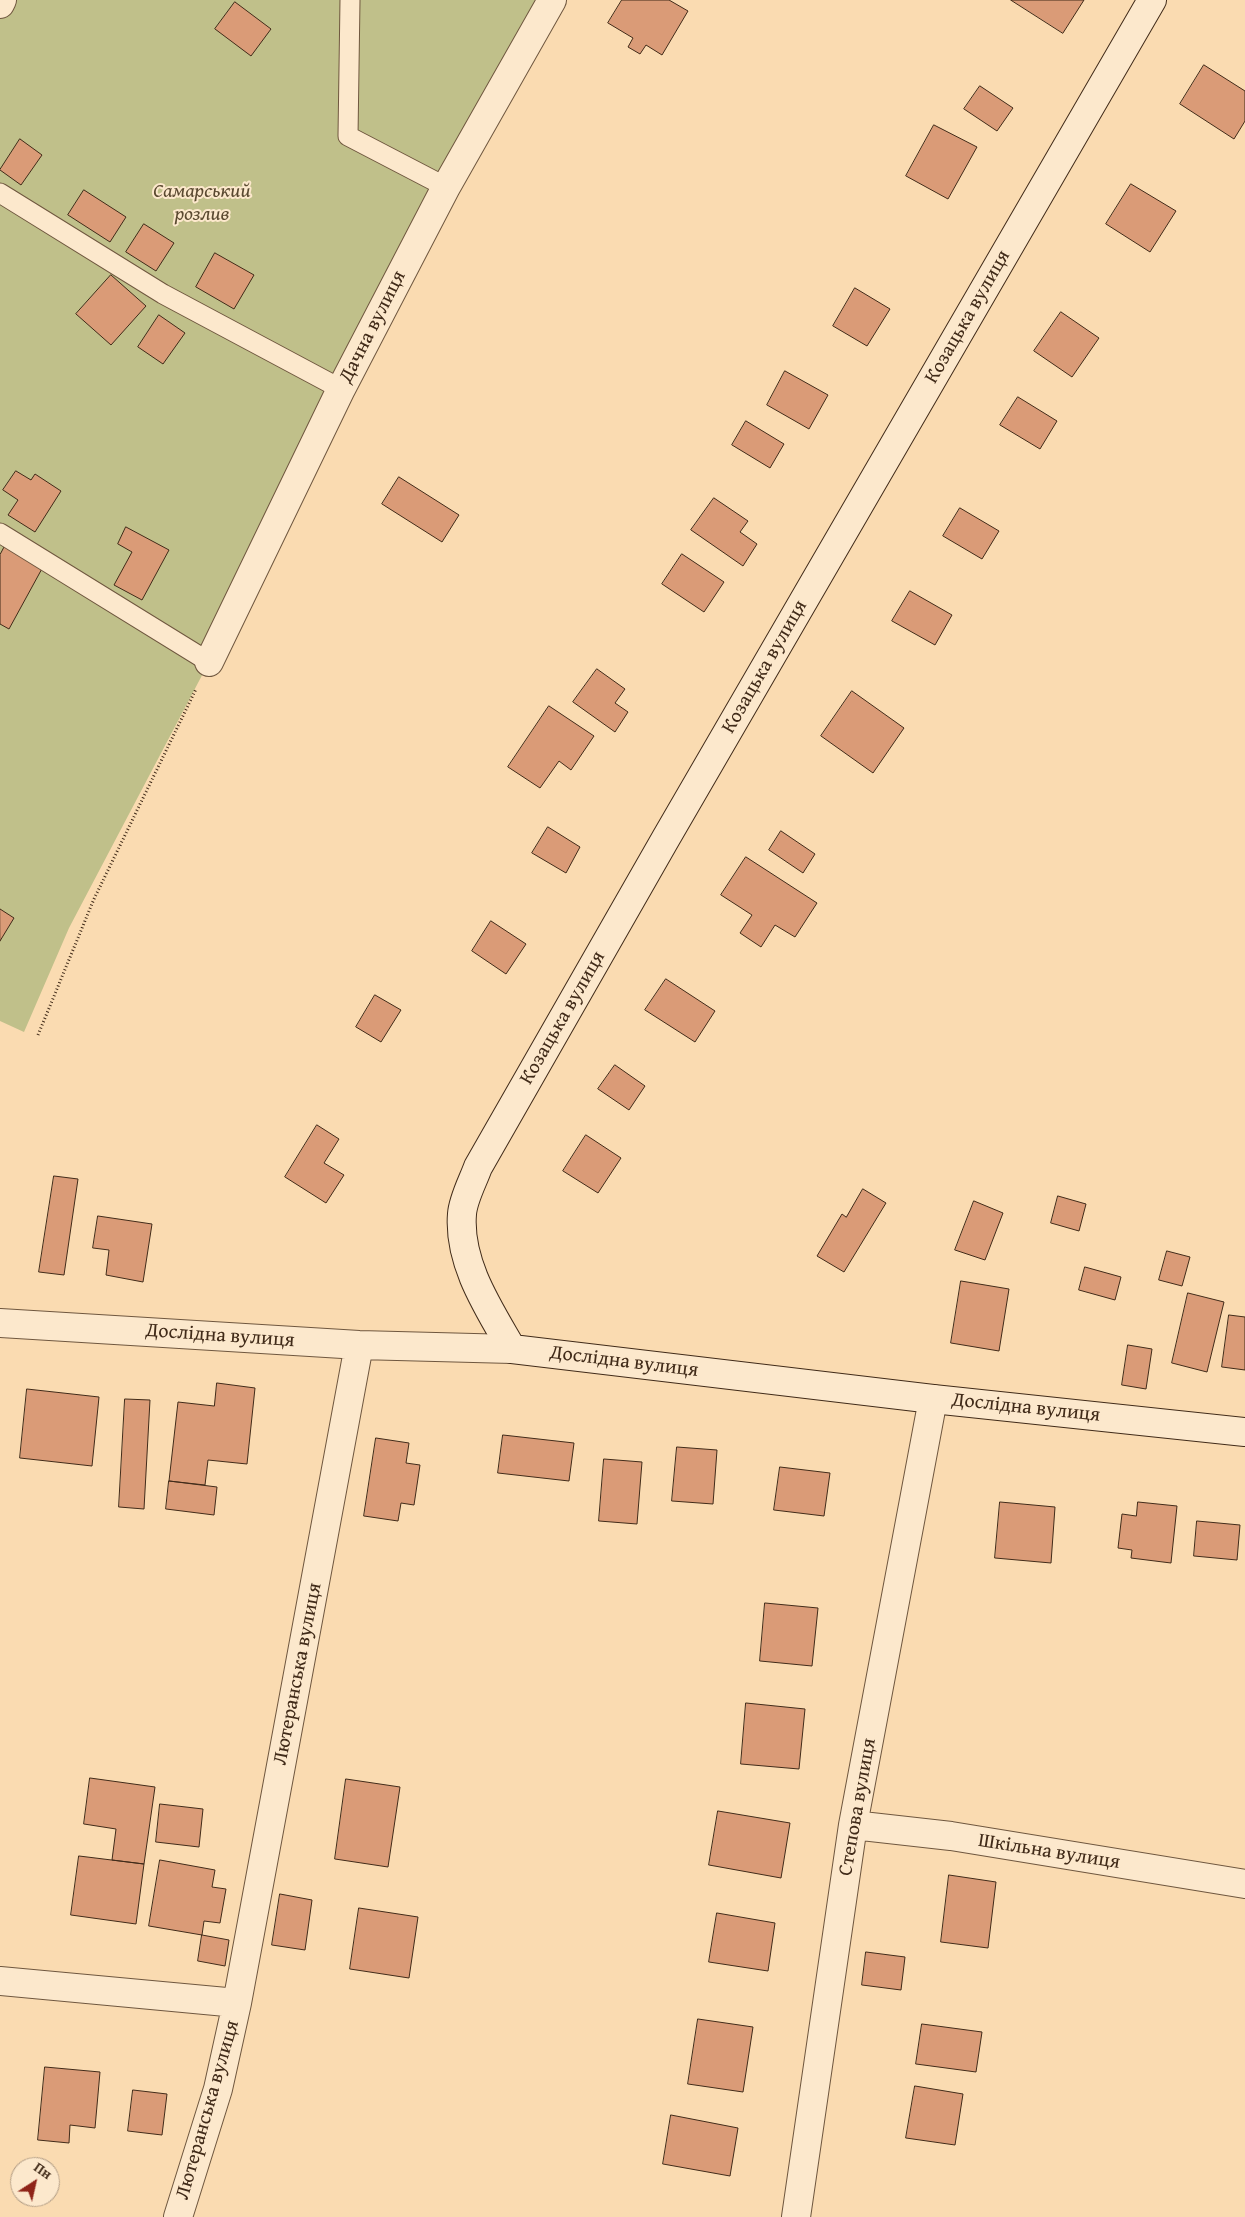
<!DOCTYPE html>
<meta charset="utf-8">
<style>
body{margin:0}
#map{position:relative;width:1245px;height:2217px;overflow:hidden;background:#fadbb1;font-family:"Gentium Book Plus",serif}
canvas{display:block}
.north{position:absolute;left:10px;top:2157px;width:50px;height:50px;box-sizing:border-box;background:#fce8cc;border:1px solid #b19c84;border-radius:50%;rotate:35deg;font-size:14px;font-weight:700;line-height:20px;text-align:center;color:#412b19}
.north::after{content:'';display:block;margin:auto;width:18px;height:22px;background:#8f2418;clip-path:polygon(50% 0,100% 100%,50% 72%,0 100%)}
</style>
<div id="map">
<canvas width="1245" height="2217"></canvas>
<div class="north">Пн</div>
</div>
<script>
const ctx = document.querySelector('canvas').getContext('2d');
ctx.lineJoin = 'round';
function paint(path, color) { ctx.fillStyle = color; ctx.fill(path, 'evenodd'); }
function strokePath(path, color, width, dash) { ctx.strokeStyle = color; ctx.lineWidth = width; ctx.lineCap = dash ? 'butt' : 'round'; ctx.setLineDash(dash || []); ctx.stroke(path); }
function write(font, color, halo, rows, align = 'center') {
  ctx.font = font + ' "Gentium Book Plus",serif'; ctx.lineWidth = 4; ctx.setLineDash([]); ctx.textBaseline = 'middle'; ctx.strokeStyle = halo; ctx.fillStyle = color; for (const [text, x, y, turn = 0] of rows) {
    ctx.save(); ctx.translate(x, y); ctx.rotate((+turn || 0) * Math.PI / 180); ctx.textAlign = isNaN(turn) ? turn : align; if (halo) ctx.strokeText(text, 0, 0); ctx.fillText(text, 0, 0); ctx.restore();
  }
}
paint(new Path2D(`
 M0,0H539L209,662L69,928L24,1032L0,1021Z`), '#c0c08a');
const building = new Path2D(`
 M622,0H669L688,11L662,55L646,45L640,54L628,47L633,38L608,23Z
 M1011,0H1084L1063,33Z
 M235,2L271,29L251,56L215,29Z
 M1204,65L1245,91V121L1234,139L1180,104Z
 M980,86L1013,108L997,131L964,109Z
 M934,125L977,147L948,199L906,176Z
 M20,139L42,155L21,185L0,170Z
 M1131,184L1176,211L1150,252L1106,224Z
 M84,190L126,217L110,242L68,215Z
 M144,224L174,243L156,271L126,252Z
 M215,253L254,275L234,309L196,287Z
 M111,275L146,306L111,345L76,314Z
 M855,288L890,309L867,346L833,326Z
 M1061,312L1099,338L1072,377L1034,351Z
 M159,315L185,333L163,364L138,347Z
 M785,371L828,395L809,429L767,405Z
 M1018,397L1057,421L1040,449L1000,425Z
 M746,421L784,444L770,468L732,445Z
 M16,471L31,480L35,474L61,491L35,532L8,515L18,500L3,490Z
 M399,477L459,515L442,542L382,504Z
 M714,498L748,521L740,532L757,544L743,566L691,530Z
 M960,508L999,531L982,559L943,536Z
 M126,527L169,550L142,600L114,585L132,552L118,544Z
 M6,544L44,565L9,629L0,624V555Z
 M682,554L724,582L704,612L662,584Z
 M910,591L952,615L935,645L892,621Z
 M597,669L625,689L615,703L628,712L615,732L573,702Z
 M852,691L904,728L873,773L821,736Z
 M549,706L594,736L571,770L559,761L540,788L508,767Z
 M548,827L580,847L566,873L532,853Z
 M781,831L815,854L803,873L769,850Z
 M746,857L817,903L795,937L775,925L761,947L740,933L752,915L721,895Z
 M0,909L14,918L0,941Z
 M491,921L526,944L506,974L472,951Z
 M666,979L715,1011L695,1042L645,1010Z
 M375,995L401,1010L381,1042L356,1027Z
 M615,1065L645,1086L629,1110L598,1089Z
 M317,1125L339,1139L324,1163L344,1175L326,1203L285,1177Z
 M586,1135L621,1158L598,1193L563,1171Z
 M54,1176L78,1179L64,1275L39,1272Z
 M863,1189L886,1203L844,1272L817,1256L842,1214L846,1217Z
 M1058,1196L1086,1204L1079,1231L1051,1223Z
 M974,1201L1003,1213L985,1260L955,1250Z
 M98,1216L152,1224L143,1282L106,1275L109,1250L93,1248Z
 M1167,1251L1190,1257L1182,1286L1159,1280Z
 M1085,1267L1121,1277L1115,1300L1079,1290Z
 M961,1281L1009,1289L999,1351L951,1343Z
 M1188,1293L1224,1302L1207,1372L1172,1363Z
 M1229,1315L1245,1317V1370L1222,1367Z
 M1128,1345L1152,1349L1146,1389L1122,1385Z
 M217,1383L255,1388L247,1464L208,1460L205,1485L169,1481L178,1402L214,1406Z
 M27,1389L99,1397L92,1466L20,1458Z
 M125,1399L150,1400L144,1509L119,1507Z
 M503,1435L574,1443L569,1481L498,1473Z
 M376,1438L409,1443L406,1463L420,1465L414,1505L401,1503L398,1521L364,1516Z
 M677,1447L717,1450L713,1504L672,1501Z
 M604,1459L642,1462L637,1524L599,1521Z
 M780,1467L830,1473L824,1516L774,1510Z
 M169,1481L217,1487L214,1515L166,1509Z
 M1000,1502L1055,1507L1051,1563L995,1558Z
 M1138,1502L1177,1506L1171,1563L1131,1558L1132,1550L1118,1548L1122,1514L1136,1516Z
 M1197,1521L1240,1525L1237,1560L1194,1556Z
 M765,1603L818,1608L812,1666L760,1661Z
 M746,1703L805,1709L799,1769L741,1764Z
 M90,1778L155,1787L144,1864L112,1860L116,1829L84,1824Z
 M346,1779L400,1787L388,1867L335,1859Z
 M160,1804L203,1809L199,1847L156,1842Z
 M718,1811L790,1823L781,1878L709,1865Z
 M79,1856L144,1864L136,1924L71,1915Z
 M160,1860L215,1870L212,1887L226,1889L220,1923L204,1921L202,1935L149,1926Z
 M949,1875L996,1882L988,1948L941,1942Z
 M280,1894L312,1900L305,1950L272,1945Z
 M359,1908L418,1917L409,1978L350,1969Z
 M717,1913L775,1923L768,1971L709,1962Z
 M202,1935L229,1940L225,1966L198,1961Z
 M866,1952L905,1957L901,1990L862,1985Z
 M698,2019L753,2027L743,2092L688,2084Z
 M922,2024L982,2032L976,2072L916,2064Z
 M45,2067L100,2072L95,2128L70,2125L69,2143L38,2140Z
 M915,2086L963,2094L955,2145L906,2138Z
 M133,2090L167,2094L162,2135L128,2131Z
 M671,2115L738,2128L730,2176L663,2164Z`);
paint(building, '#da9b77');
strokePath(building, '#412b19', 1);
const lane = new Path2D(`
 M350,0L348,136L446,187
 M0,193L163,294L341,389
 M0,533L209,662`);
const street = new Path2D(`
 M0,4L2,0
 M209,662L341,389L446,187L552,0
 M0,1323L359,1345L512,1349
 M853,1825L951,1836L1245,1884
 M0,1981L237,2003
 M178,2217L218,2089L237,2003L359,1345
 M796,2217L853,1825L933,1399`);
const secondary = new Path2D(`
 M1152,0L666,838L478,1167C473,1181 463,1199 462,1214C458,1263 489,1309 512,1349L933,1399L1245,1432`);
strokePath(lane, '#6f573f', 21);
strokePath(street, '#6f573f', 30);
strokePath(secondary, '#412b19', 30);
strokePath(new Path2D(`
 M38,1035L94,899L196,689`), '#412b19', 3, [1, 2.5]);
strokePath(lane, '#fce8cc', 19);
strokePath(street, '#fce8cc', 28);
strokePath(secondary, '#fce8cc', 28);
write('italic 20px', '#5a4930', '#fce8cc', [
 ["Самарський",202,192],
 ["розлив",202,215]
]);
write('20px', '#412b19', '#fce8cc', [
 ["Козацька вулиця",968,317,-60],
 ["Дачна вулиця",373,327,-63],
 ["Козацька вулиця",765,667,-60],
 ["Козацька вулиця",563,1018,-60],
 ["Дослідна вулиця",220,1336,4],
 ["Дослідна вулиця",624,1362,7],
 ["Дослідна вулиця",1026,1408,6],
 ["Лютеранська вулиця",298,1674,-79],
 ["Степова вулиця",858,1807,-80],
 ["Шкільна вулиця",1049,1852,9],
 ["Лютеранська вулиця",208,2110,-74]
]);
</script>
